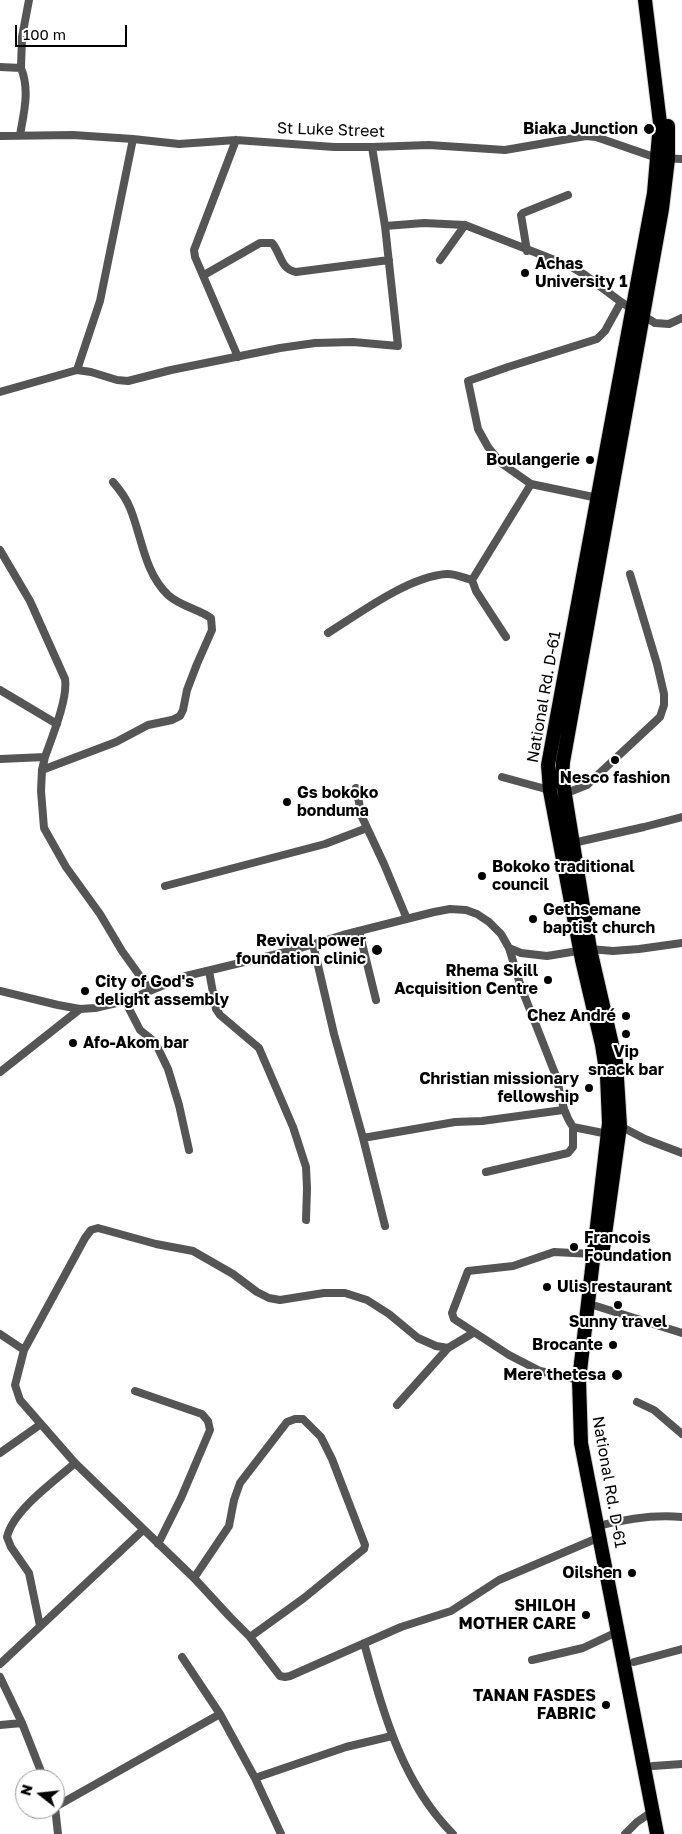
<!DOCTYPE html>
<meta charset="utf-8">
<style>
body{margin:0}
#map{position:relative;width:682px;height:1834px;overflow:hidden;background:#fff;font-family:"Golos Text",sans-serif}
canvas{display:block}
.north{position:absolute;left:15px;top:1769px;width:50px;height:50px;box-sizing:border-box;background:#fff;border:1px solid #999;border-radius:50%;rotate:286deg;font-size:14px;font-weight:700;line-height:20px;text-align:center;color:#000}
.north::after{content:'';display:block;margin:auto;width:18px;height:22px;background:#000;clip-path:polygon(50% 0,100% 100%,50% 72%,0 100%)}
.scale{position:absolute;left:15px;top:25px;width:112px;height:22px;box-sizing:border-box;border:2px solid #000;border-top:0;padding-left:6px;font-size:15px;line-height:18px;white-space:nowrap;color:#000;-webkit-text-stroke:4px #fff;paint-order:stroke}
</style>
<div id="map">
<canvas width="682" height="1834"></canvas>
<div class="north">N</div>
<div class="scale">100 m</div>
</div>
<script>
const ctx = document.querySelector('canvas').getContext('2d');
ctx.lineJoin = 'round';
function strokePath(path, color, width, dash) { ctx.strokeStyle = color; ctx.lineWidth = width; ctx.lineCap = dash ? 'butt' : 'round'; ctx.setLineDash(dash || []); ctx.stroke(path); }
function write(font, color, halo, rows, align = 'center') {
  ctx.font = font + ' "Golos Text",sans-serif'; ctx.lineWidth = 4; ctx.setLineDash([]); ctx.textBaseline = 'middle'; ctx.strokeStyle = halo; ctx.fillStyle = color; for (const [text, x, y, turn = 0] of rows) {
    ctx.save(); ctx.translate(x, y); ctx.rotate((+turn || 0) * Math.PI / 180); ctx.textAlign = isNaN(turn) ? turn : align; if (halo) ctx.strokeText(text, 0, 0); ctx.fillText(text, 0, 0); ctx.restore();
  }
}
const highway = new Path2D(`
 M645,0L660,123L654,193L548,765L550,791L582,960L602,1045L607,1076L609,1123L579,1380L581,1443L657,1834
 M603,1249L620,1126L616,1062L590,949L562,776L563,762L662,209L668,159V126`);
strokePath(highway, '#dbdbdb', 16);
strokePath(new Path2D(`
 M0,67L21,68C30,90 24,112 20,135
 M21,68L22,37L29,0
 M0,136L73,135L133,139L179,144L236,140L334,147H372L429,145L505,150L586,136L596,137L657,158L682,159
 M236,140L194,250L195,257L238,357
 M372,147L385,226
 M527,251L521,215L523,213L568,195
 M440,260L465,225
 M204,275L260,243H272C281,253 280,269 296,272L389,260
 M77,370L100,301L133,139
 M0,392L77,370L91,372L117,380L128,381L171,370L280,348L315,343L353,342L398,346L385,226L424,223L465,225L570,266L585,275L621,302L655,323L669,324L682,318
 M598,498L531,484L501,463L488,447L478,429L468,381L508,367L597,339L605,331L621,302
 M0,550L30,601L65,679C68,699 52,737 45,757
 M328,633C360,613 408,577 446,574C454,573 464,578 472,580
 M506,637L476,591L472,580L531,484
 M0,690L57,724
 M0,759L45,757L42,770L41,791L44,828L66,867L100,914L122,951L150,990
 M42,770L116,742L148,725L172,720L180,716L183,710L187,690L197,664L212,630L211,618C198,609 180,606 168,595C144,572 142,537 130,508C126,498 120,490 113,482
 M502,777L553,791
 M356,788L362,817L384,864L407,919
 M564,794L587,785L660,717L664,705V694L657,664L630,574
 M573,843L644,827L682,817
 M165,886L325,844L367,828
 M359,931L376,1000
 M313,944L334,1034L363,1138L455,1122L482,1121L563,1110
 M509,948L521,987L556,1076C561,1094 562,1112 573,1127L608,1134
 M209,971L216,1009L220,1015L259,1048L293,1127L306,1167L307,1188L306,1220
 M0,991L58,1005L80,1009L95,1008L125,1001L186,976L294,950L343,935L434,912L450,909L466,910L477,914L489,922L501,934L509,948L521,953L547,956L590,949L613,951L639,949L682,943
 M125,1001L140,1030L155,1042L168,1069L179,1105L189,1150
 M0,1072L80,1009
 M620,1126L645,1139L682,1153
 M363,1138L385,1226
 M486,1172L568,1153L573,1147V1127
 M596,1306L682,1333
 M0,1334L24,1350L15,1385L20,1400L75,1463L194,1578L230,1617L250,1637L280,1676L285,1677L290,1676L401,1627L451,1611L499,1580L600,1537
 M24,1350L85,1238L91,1230L98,1228L156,1244L193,1251L233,1274L257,1292L269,1298L280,1300L324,1293H345L367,1300L389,1314L418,1338L436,1346L448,1348L473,1333
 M579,1380L540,1371L509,1355L454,1319L452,1313L468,1271L513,1266L554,1252L593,1254
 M135,1391L202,1414L208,1421L210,1430L181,1498L158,1544
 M637,1402L654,1410L682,1434
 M397,1405L448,1348
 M0,1453L41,1424
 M598,1526C625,1519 653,1514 682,1517
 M194,1578L229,1526L234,1500L240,1483L287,1422L295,1419H303L321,1437L332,1459L365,1545L364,1549L304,1598L250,1637
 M40,1626L29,1573L11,1547L7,1537C13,1510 55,1481 75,1463
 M364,1643C383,1711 401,1782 453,1834
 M182,1657L220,1714L255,1778L281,1834
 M532,1660L583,1648L619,1631
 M634,1662L682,1649
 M0,1664L143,1530
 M0,1677L22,1723L44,1779
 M0,1725L22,1723
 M653,1766L682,1764
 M255,1778L346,1747L392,1736
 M55,1807L220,1714
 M55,1807L58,1834
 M625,1834L637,1822L653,1811`), '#555', 8);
strokePath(highway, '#000', 14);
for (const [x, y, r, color] of [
 [649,129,6,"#000"],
 [525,273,5,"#000"],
 [590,460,5,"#000"],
 [615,760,5,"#000"],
 [287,802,5,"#000"],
 [482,876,5,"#000"],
 [533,919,5,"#000"],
 [377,950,6,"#000"],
 [548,980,5,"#000"],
 [85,991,5,"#000"],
 [626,1016,5,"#000"],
 [626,1034,5,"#000"],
 [73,1043,5,"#000"],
 [589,1088,5,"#000"],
 [574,1247,5,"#000"],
 [547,1287,5,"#000"],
 [618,1305,5,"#000"],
 [613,1345,5,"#000"],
 [617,1375,6,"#000"],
 [632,1573,5,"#000"],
 [586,1615,5,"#000"],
 [606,1705,5,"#000"]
]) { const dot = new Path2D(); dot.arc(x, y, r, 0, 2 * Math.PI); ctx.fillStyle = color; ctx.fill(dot); strokePath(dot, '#fff', 2); }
write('bold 16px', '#000', '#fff', [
 ["Biaka Junction",638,129],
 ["Achas",535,264,"left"],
 ["University 1",535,282,"left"],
 ["Boulangerie",580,460],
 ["Nesco fashion",615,778,"center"],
 ["Gs bokoko",297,793,"left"],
 ["bonduma",297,811,"left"],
 ["Bokoko traditional",492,867,"left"],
 ["council",492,885,"left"],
 ["Gethsemane",543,910,"left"],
 ["baptist church",543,928,"left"],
 ["Revival power",366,941],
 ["foundation clinic",366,959],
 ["Rhema Skill",538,971],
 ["Acquisition Centre",538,989],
 ["City of God's",95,982,"left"],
 ["delight assembly",95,1000,"left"],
 ["Chez André",616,1016],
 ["Afo-Akom bar",83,1043,"left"],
 ["Vip",626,1052,"center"],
 ["snack bar",626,1070,"center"],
 ["Christian missionary",579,1079],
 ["fellowship",579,1097],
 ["Francois",584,1238,"left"],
 ["Foundation",584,1256,"left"],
 ["Ulis restaurant",557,1287,"left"],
 ["Sunny travel",618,1322,"center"],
 ["Brocante",603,1345],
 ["Mere thetesa",606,1375],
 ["Oilshen",622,1573],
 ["SHILOH",576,1606],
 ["MOTHER CARE",576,1624],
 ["TANAN FASDES",596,1696],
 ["FABRIC",596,1714]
], 'right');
write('16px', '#000', '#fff', [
 ["St Luke Street",331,130,2],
 ["National Rd. D-61",544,697,-80],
 ["National Rd. D-61",609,1482,80]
]);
</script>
